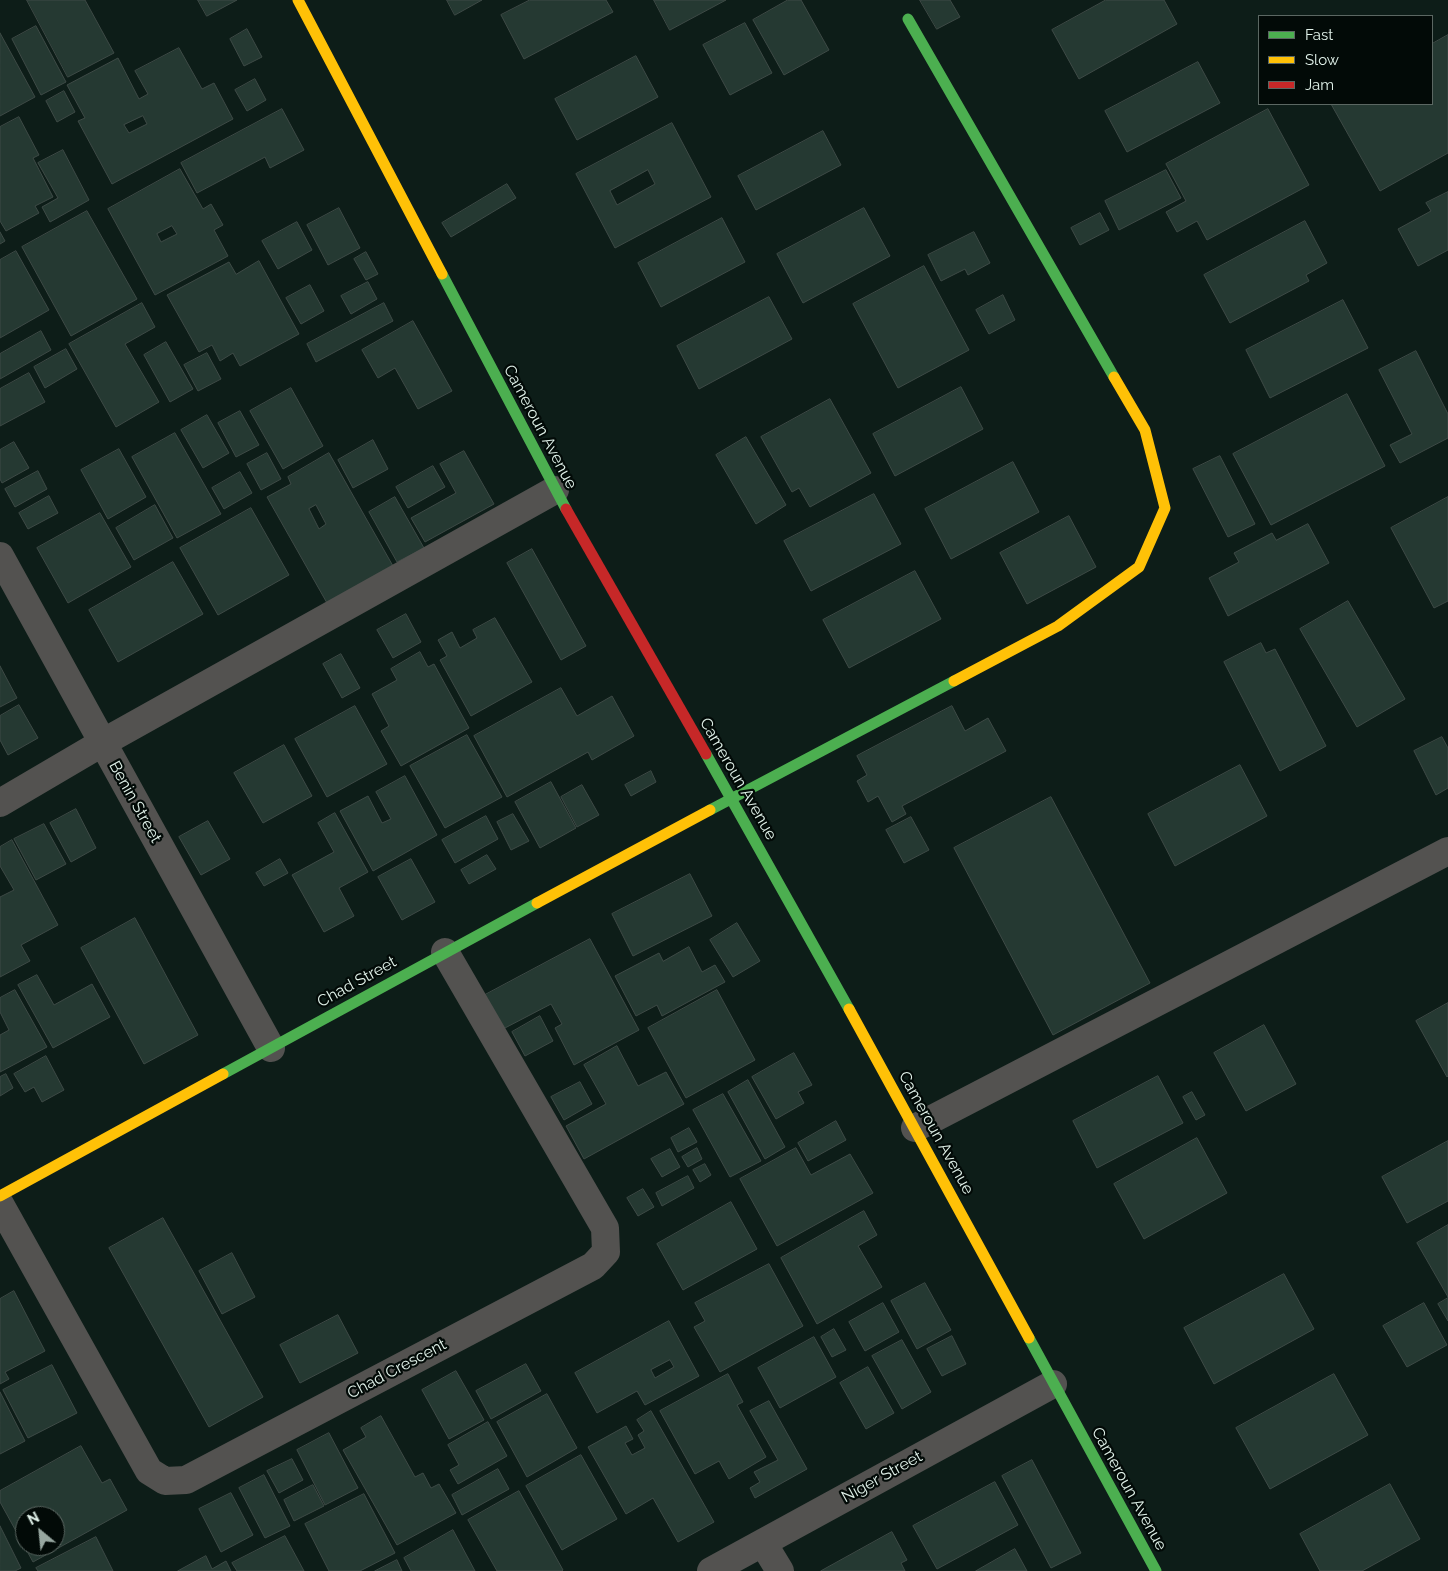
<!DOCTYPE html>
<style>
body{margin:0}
#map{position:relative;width:1448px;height:1571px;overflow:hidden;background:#0d1d18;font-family:Raleway,sans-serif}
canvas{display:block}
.legend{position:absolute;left:1258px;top:15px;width:175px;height:90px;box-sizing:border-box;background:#020a07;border:1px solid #5b6762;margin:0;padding:6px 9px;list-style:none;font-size:15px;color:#e1f2ea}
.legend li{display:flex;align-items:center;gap:10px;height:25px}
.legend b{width:25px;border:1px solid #5b6762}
.north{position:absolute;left:15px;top:1506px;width:50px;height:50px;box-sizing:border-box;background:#020a07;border:1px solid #5b6762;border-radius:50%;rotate:332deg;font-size:14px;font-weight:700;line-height:20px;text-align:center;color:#e1f2ea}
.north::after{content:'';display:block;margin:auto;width:18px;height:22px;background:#97a7a0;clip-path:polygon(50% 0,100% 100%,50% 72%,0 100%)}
</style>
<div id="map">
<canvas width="1448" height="1571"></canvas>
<ul class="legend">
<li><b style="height:6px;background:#4caf50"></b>Fast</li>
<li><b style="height:6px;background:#ffc107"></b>Slow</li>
<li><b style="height:6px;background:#c62828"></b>Jam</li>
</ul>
<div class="north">N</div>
</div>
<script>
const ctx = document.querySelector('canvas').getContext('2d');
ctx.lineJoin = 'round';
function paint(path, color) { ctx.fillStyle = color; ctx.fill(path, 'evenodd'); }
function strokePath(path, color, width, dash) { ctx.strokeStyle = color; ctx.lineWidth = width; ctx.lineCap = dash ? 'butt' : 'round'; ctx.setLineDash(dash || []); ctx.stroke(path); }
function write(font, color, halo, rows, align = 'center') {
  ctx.font = font + ' Raleway,sans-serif'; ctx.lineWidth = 4.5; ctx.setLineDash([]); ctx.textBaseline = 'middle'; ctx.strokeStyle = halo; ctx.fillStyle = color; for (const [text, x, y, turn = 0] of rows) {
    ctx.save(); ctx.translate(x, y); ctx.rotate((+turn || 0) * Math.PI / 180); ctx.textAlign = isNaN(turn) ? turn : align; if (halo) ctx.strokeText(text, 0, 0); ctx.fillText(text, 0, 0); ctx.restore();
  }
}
const building = new Path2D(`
 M27,0H85L114,53L68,77Z
 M198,0H237L207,16Z
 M447,0H482L455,15Z
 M530,0H606L613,12L524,59L501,15Z
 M654,0H726L670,30Z
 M788,0H801L829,50L784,75L753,20Z
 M920,0H950L960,17L937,29Z
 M1106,0H1164L1177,24L1079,79L1052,30Z
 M745,23L772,73L730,95L703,45Z
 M36,26L66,82L41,95L12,39Z
 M247,29L262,57L244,66L230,39Z
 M0,33L35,97L0,116Z
 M1448,35V153L1380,191L1331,104H1432V44Z
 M179,48L202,89L214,83L233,119L112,184L78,121L85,118L67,85L118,58L139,99L148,94L135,71ZM143,116L147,124L129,133L124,125Z
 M636,56L658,97L577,140L555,99Z
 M1198,62L1220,103L1127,152L1105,111Z
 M255,79L266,100L247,111L235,90Z
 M64,91L75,112L57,122L46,101Z
 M282,109L304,150L270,168L265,157L197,193L181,163Z
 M1268,109L1309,185L1207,240L1197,221L1177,232L1166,212L1186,201L1166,164Z
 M19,117L39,155L33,158L53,197L35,206L39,213L6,231L0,221V127Z
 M672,123L711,197L615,248L576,174ZM648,170L655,184L617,205L610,191Z
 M823,131L841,165L756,210L738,176Z
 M63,150L89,200L50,222L42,207L58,198L38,163Z
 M180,169L203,209L211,204L223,225L214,230L228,256L155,295L108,209ZM172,226L177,234L161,242L157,234Z
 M1166,170L1181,198L1119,230L1105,201Z
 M507,184L516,198L451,237L442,223Z
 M1448,192V250L1418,266L1398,229L1431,211L1426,203Z
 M339,208L360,248L328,265L307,225Z
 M864,208L890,256L803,303L777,254Z
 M87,211L137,299L71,336L22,247Z
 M1100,213L1109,230L1080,245L1071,228Z
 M722,218L745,262L661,307L638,263Z
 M1305,221L1327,263L1306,275L1309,281L1230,323L1204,275Z
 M297,222L312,250L278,269L262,241Z
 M0,232L5,241L0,244Z
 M974,232L990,263L968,275L965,269L941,281L928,255Z
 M16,251L49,310L0,338V260Z
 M366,252L378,274L366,280L354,259Z
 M259,261L299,334L240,366L233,353L220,361L212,345L199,352L167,295L229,262L236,274Z
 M924,266L969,350L898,388L853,304Z
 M368,282L377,299L351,314L341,296Z
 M310,285L324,311L301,324L286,298Z
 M1003,295L1015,320L989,334L976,310Z
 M769,297L792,339L699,389L677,346Z
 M1343,300L1368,348L1270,398L1246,350Z
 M142,303L155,327L125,344L159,402L116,427L69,344Z
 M384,303L393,321L316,362L307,344Z
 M413,321L452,391L418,409L395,368L378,378L362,350Z
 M41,331L51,350L0,379V354Z
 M166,342L193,389L170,402L144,355Z
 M66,349L77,369L45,388L34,367Z
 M1416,351L1448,414V438L1400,463L1390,445L1412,434L1379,370Z
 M207,353L221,379L198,391L184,365Z
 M29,373L45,402L0,426V389Z
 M961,387L983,429L895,476L873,434Z
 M291,388L323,446L283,469L250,411Z
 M1347,394L1385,466L1271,525L1233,454Z
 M830,399L871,473L810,507L799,488L792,492L761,437Z
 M240,411L259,445L236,457L218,423Z
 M207,415L229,453L203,468L181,430Z
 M175,433L221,514L177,538L132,457Z
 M746,437L786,505L756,524L716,455Z
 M373,440L388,469L353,488L338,460Z
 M14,442L29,468L2,483L0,479V450Z
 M119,449L146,497L108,519L81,470Z
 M464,451L494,504L425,542L411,518L456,493L440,464Z
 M267,453L281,479L261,490L247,464Z
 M329,453L393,566L327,603L267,497L291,484L288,477ZM316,505L326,524L319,529L309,509Z
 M1220,456L1255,524L1228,537L1193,469Z
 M1013,462L1039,512L951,559L925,509Z
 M433,466L445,487L408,508L396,487Z
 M38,471L47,489L15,507L5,489Z
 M240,472L252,493L224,509L212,488Z
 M874,494L901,544L811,591L784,541Z
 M49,496L58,513L28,529L19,513Z
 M395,497L424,548L397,562L369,512Z
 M1448,497V601L1434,608L1391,528Z
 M155,505L173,538L134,560L116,528Z
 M251,508L289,575L218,615L180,548Z
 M100,513L131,567L68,603L37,548Z
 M1069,516L1096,567L1027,604L1000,553Z
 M1308,524L1329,563L1228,616L1209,578L1239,562L1234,553L1272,533L1276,540Z
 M532,549L586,646L561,660L507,563Z
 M173,562L203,614L118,662L89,610Z
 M915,571L941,619L849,668L823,620Z
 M1348,601L1405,699L1357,727L1300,629Z
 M406,614L421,642L393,658L377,630Z
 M495,618L532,682L471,716L440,660L447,656L438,640L452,632L460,648L477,638L473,630Z
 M1261,643L1266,653L1275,649L1326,746L1280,771L1224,662Z
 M420,652L428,667L434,664L469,728L401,766L381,731L389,726L372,694L397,680L391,669Z
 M341,654L360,688L342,698L323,664Z
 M0,666L17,698L0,707Z
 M561,688L577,716L612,696L634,736L592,760L588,752L507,797L474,736Z
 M19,705L38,738L8,755L0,740V716Z
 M355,706L387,764L327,797L295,739Z
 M952,706L965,731L988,718L1006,751L902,806L906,814L892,822L878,796L868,802L857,781L867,775L857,756Z
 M467,735L502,797L445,828L410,766Z
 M1442,737L1448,748V788L1436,795L1414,751Z
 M284,745L312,796L263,823L234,773Z
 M1240,765L1267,816L1175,866L1148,814Z
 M651,771L656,782L631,796L625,785Z
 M405,776L437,835L373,871L340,811L368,796L382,823L391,819L376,792Z
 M551,782L576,828L540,848L515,802Z
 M582,785L599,815L577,827L561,797Z
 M1051,797L1150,983L1053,1035L954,848Z
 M76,809L96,848L71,862L50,823Z
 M335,813L368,872L339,888L354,916L324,932L292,875L334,852L318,823Z
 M513,814L529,841L511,850L497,822Z
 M486,816L498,839L455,863L442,840Z
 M911,817L929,850L904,863L886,830Z
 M208,821L230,859L201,875L179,837Z
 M44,824L66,864L36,880L14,839Z
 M12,840L58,925L21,945L30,961L0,977V897L14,890L0,866V847Z
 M487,855L496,869L469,884L461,870Z
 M280,859L288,873L264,886L256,873Z
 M411,859L435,902L402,920L378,877Z
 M690,874L712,916L633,956L612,914Z
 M135,918L198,1035L144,1064L81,948Z
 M737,923L760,961L733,977L710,940Z
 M590,939L639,1030L574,1065L555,1028L562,1024L551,1004L503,1029L485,995Z
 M689,947L702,972L715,965L725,982L662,1016L657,1005L636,1016L615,976L659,953L663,961Z
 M37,975L54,1005L92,984L110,1017L53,1048L18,985Z
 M15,990L47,1047L0,1072V1035L9,1030L0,1012V998Z
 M717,990L755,1060L686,1098L648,1028Z
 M1448,1003V1076L1447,1077L1416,1021Z
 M540,1016L553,1041L525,1056L512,1032Z
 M1264,1025L1296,1084L1246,1111L1214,1053Z
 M617,1046L638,1086L666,1072L684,1104L584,1159L566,1126L606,1104L584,1065Z
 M794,1053L812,1085L798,1092L804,1103L776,1119L752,1077Z
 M46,1056L64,1090L42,1102L34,1087L25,1092L14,1074Z
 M6,1074L13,1088L0,1096V1077Z
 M1158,1076L1183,1123L1097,1168L1073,1121Z
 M748,1080L785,1147L765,1159L728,1092Z
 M580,1082L592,1104L564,1120L551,1097Z
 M1192,1092L1205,1115L1196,1120L1183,1097Z
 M723,1094L761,1161L730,1177L693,1110Z
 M836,1121L846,1140L808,1161L798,1143Z
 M689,1128L697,1142L678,1152L671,1138Z
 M1197,1138L1227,1193L1144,1239L1114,1184Z
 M1448,1141V1201L1407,1223L1382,1177Z
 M697,1148L702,1159L688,1167L682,1157Z
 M796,1148L811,1175L850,1154L873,1193L777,1246L740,1179Z
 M670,1149L680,1167L662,1177L651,1159Z
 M705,1164L711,1175L700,1182L693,1170Z
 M688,1176L694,1188L662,1206L656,1193Z
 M643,1189L654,1207L638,1216L627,1198Z
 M731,1202L757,1249L683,1290L657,1244Z
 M864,1211L877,1235L858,1246L882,1287L817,1324L781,1258Z
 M163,1218L263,1397L209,1427L109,1248Z
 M1448,1225V1297L1417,1243Z
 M232,1253L255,1297L222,1314L199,1271Z
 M769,1264L803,1326L720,1372L694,1327L705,1321L695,1303Z
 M1284,1274L1314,1329L1214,1384L1184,1328Z
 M925,1283L951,1330L917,1349L891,1301Z
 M14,1291L45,1351L5,1372L9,1379L0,1384V1299Z
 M1448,1298V1321L1438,1304Z
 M883,1303L899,1332L865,1351L849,1322Z
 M1424,1303L1447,1345L1407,1367L1383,1326Z
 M338,1315L358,1353L300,1383L280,1345Z
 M669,1321L699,1376L645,1405L637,1391L597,1413L575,1373ZM670,1360L674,1367L655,1378L651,1370Z
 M834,1329L846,1350L832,1357L821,1337Z
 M952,1336L966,1364L942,1376L927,1349Z
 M814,1337L836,1377L780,1408L758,1368Z
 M902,1340L931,1392L902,1409L872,1356Z
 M526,1364L541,1391L491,1419L476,1391Z
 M52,1365L77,1413L28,1438L3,1390Z
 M868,1367L894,1413L866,1429L840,1383Z
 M456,1371L484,1420L449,1439L422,1390Z
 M728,1374L743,1402L737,1405L766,1457L729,1479L719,1461L695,1474L660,1411Z
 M1334,1374L1368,1435L1270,1489L1236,1428Z
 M0,1392L25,1441L0,1454Z
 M547,1394L577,1448L527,1477L497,1422Z
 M769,1401L807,1469L755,1498L750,1488L760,1482L754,1472L778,1460L750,1411Z
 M651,1411L714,1522L678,1542L653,1498L626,1514L588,1447L626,1426L633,1439L625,1443L632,1455L645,1448L638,1435L644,1431L637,1420Z
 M381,1416L415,1477L423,1473L431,1488L439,1484L456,1513L397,1545L343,1450L366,1437L361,1428Z
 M488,1422L507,1456L458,1484L450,1470L459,1465L448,1445Z
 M329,1433L358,1488L325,1505L297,1450Z
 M81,1446L102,1483L110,1479L127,1510L33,1562L0,1502V1491ZM25,1516H55V1546H25Z
 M581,1455L617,1519L562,1550L526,1486Z
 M292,1459L303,1480L279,1493L267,1471Z
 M1032,1460L1081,1553L1051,1568L1002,1476Z
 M498,1469L509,1489L462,1515L452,1495Z
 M264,1475L290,1526L265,1538L239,1488Z
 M995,1482L1018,1525L937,1569L913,1526Z
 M1390,1484L1420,1539L1362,1571H1320L1300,1534Z
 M313,1485L324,1506L294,1521L284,1500Z
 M519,1491L563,1570L562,1571H497L468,1520Z
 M231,1493L253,1535L221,1552L199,1509Z
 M364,1494L395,1553L360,1571H329L305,1524Z
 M0,1526L21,1568L15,1571H0Z
 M453,1530L475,1571H411L404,1558Z
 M892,1532L907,1560L901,1563L905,1571H821Z
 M285,1536L304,1571H237L232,1563Z
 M96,1537L113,1571H38L36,1568Z
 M1015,1549L1027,1571H976Z
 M206,1556L212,1569L226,1561L231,1571H178Z
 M397,1560L402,1571H375Z`);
paint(building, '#253932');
strokePath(building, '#3e4a46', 1);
strokePath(new Path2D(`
 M0,556L271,1048
 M0,803L102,743L555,490
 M915,1128L1448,851
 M0,1204L149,1471L165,1481L186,1480L593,1266L606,1252L605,1228L445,952
 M763,1543L780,1571
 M711,1571L1053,1384`), '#535250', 28);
strokePath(new Path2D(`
 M908,19L1114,377
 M442,274L566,509
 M706,754L849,1009
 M710,810L954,681
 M223,1074L537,903
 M1029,1338L1156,1571`), '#4caf50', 11);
strokePath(new Path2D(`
 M298,0L442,274
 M954,681L1058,626L1139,567L1165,508L1145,430L1114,377
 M537,903L710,810
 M849,1009L1029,1338
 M0,1196L223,1074`), '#ffc107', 11);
strokePath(new Path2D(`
 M566,509L706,754`), '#c62828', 11);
write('16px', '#e1f2ea', '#020a07', [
 ["Cameroun Avenue",540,427,62],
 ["Cameroun Avenue",738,779,60],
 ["Benin Street",135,802,61],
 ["Chad Street",357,982,-29],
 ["Cameroun Avenue",936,1133,61],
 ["Chad Crescent",397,1369,-28],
 ["Niger Street",882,1477,-29],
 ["Cameroun Avenue",1129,1489,61]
]);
</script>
